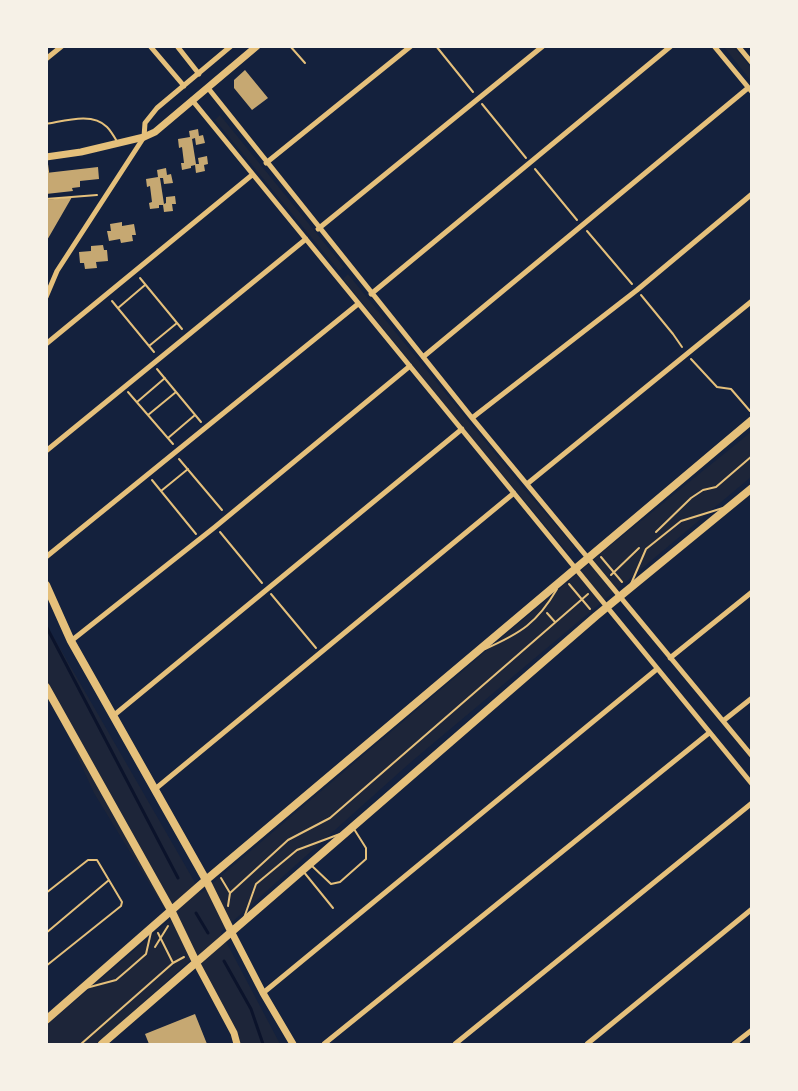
<!DOCTYPE html>
<style>
body{margin:0}
#map{position:relative;width:798px;height:1091px;overflow:hidden;background:#14213d;font-family:"Public Sans",sans-serif}
canvas{display:block}
.frame{position:absolute;inset:0;border:48px solid #f6f1e7;pointer-events:none}
</style>
<div id="map">
<canvas width="798" height="1091"></canvas>
<div class="frame"></div>
</div>
<script>
const ctx = document.querySelector('canvas').getContext('2d');
ctx.lineJoin = 'round';
function paint(path, color) { ctx.fillStyle = color; ctx.fill(path, 'evenodd'); }
function strokePath(path, color, width, dash) { ctx.strokeStyle = color; ctx.lineWidth = width; ctx.lineCap = dash ? 'butt' : 'round'; ctx.setLineDash(dash || []); ctx.stroke(path); }
paint(new Path2D(`
 M724,47H734L751,68V81Z
 M220,115L344,267L339,271L215,120Z
 M348,274L523,488L575,547L568,553L466,431L343,279Z
 M751,432V477L411,762L221,932L280,1044H236L194,957L97,1044H47V1025L171,919L94,793L47,689L46,624L201,893L605,550Z`), '#1d2539');
strokePath(new Path2D(`
 M46,626L178,878
 M196,913L208,933
 M224,961L251,1009L263,1044`), '#0b132b', 3);
paint(new Path2D(`
 M245,70L268,98L252,110L234,88V80Z
 M198,129L199,136L203,135L205,143L196,145L195,138L192,139L196,164H199L198,158L207,156L208,164L204,165L205,171L196,173L195,165L191,166V168L182,170L181,163H184L182,147L179,148L178,139L190,137L189,131Z
 M98,167L99,179L80,181V187L72,188L73,191L46,194V173Z
 M166,168L167,175L171,174L173,183L164,184L163,178H160L164,204L166,203V197L175,196L176,204H172L173,211L164,212L163,205H159V208L150,209L149,203L152,202L150,186L147,187L146,179L158,177L157,170Z
 M72,197L46,242V200Z
 M122,222V226L134,224L136,235H132L133,241L121,243L120,239L109,241L107,231H111L110,224Z
 M103,245L104,250H107L108,261L96,262L97,268L85,269L84,263H80L79,252L91,251V246Z
 M195,1014L207,1044H149L145,1034Z`), '#c6a872');
strokePath(new Path2D(`
 M436,46L473,92
 M482,104L526,158
 M47,164L48,172
 M535,169L577,220
 M46,199L97,195
 M587,231L632,284
 M140,278L182,329
 M641,295L673,334L682,347
 M112,301L154,352
 M118,308L145,285
 M149,346L177,323
 M691,359L717,387L731,389L750,411
 M157,369L201,422
 M128,392L173,444
 M137,402L165,378
 M148,415L176,392
 M168,438L195,415
 M179,459L222,510
 M152,480L196,534
 M161,491L188,469
 M220,532L262,583
 M656,532L691,498L703,490L716,487L752,456
 M601,557L622,582
 M611,575L639,548
 M569,584L590,609
 M271,594L316,648
 M547,613L555,622
 M221,878L230,893
 M228,906L230,893L288,840L330,818L588,594
 M158,933L173,963
 M155,947L168,926
 M81,1044L173,963L184,957`), '#e5c07b', 2);
strokePath(new Path2D(`
 M290,46L305,63
 M46,124C65,121 92,112 107,127C111,131 115,138 118,143
 M631,584L646,549L681,521L723,508
 M485,649C521,633 537,623 557,589
 M311,865L331,884L340,882L366,859V848L354,829
 M303,871L333,908
 M46,893L88,860H97L122,902L121,906L46,966
 M244,918L256,884L297,850L340,834
 M46,933L109,880
 M86,988L116,980L130,968L146,954L151,932`), '#e5c07b', 2);
strokePath(new Path2D(`
 M150,46L184,86
 M177,46L199,74
 M714,46L752,92
 M738,46L752,63
 M46,59L62,46
 M208,88L472,418L752,756
 M192,100L752,784
 M266,163L411,46
 M318,229L543,46
 M371,294L671,46
 M46,297L57,271L144,137L145,123L157,108L231,46
 M46,344L252,175
 M423,357L748,88
 M472,418L637,290L752,194
 M46,451L306,239
 M527,484L752,301
 M46,557L358,304
 M71,641L215,527L410,366
 M670,658L752,592
 M113,716L462,429
 M723,721L752,698
 M154,790L514,493
 M263,993L657,669
 M324,1044L709,733
 M455,1044L752,803
 M587,1044L752,909
 M734,1044L752,1030`), '#e5c07b', 5);
strokePath(new Path2D(`
 M46,157L81,152L144,137L155,132L257,46
 M231,931L263,993L293,1044
 M196,962L234,1033L237,1044`), '#e5c07b', 7);
strokePath(new Path2D(`
 M46,585L71,641L206,880L231,931
 M46,687L171,910L196,962
 M46,1020L206,880L752,420
 M102,1044L596,616L752,488`), '#e5c07b', 8);
</script>
